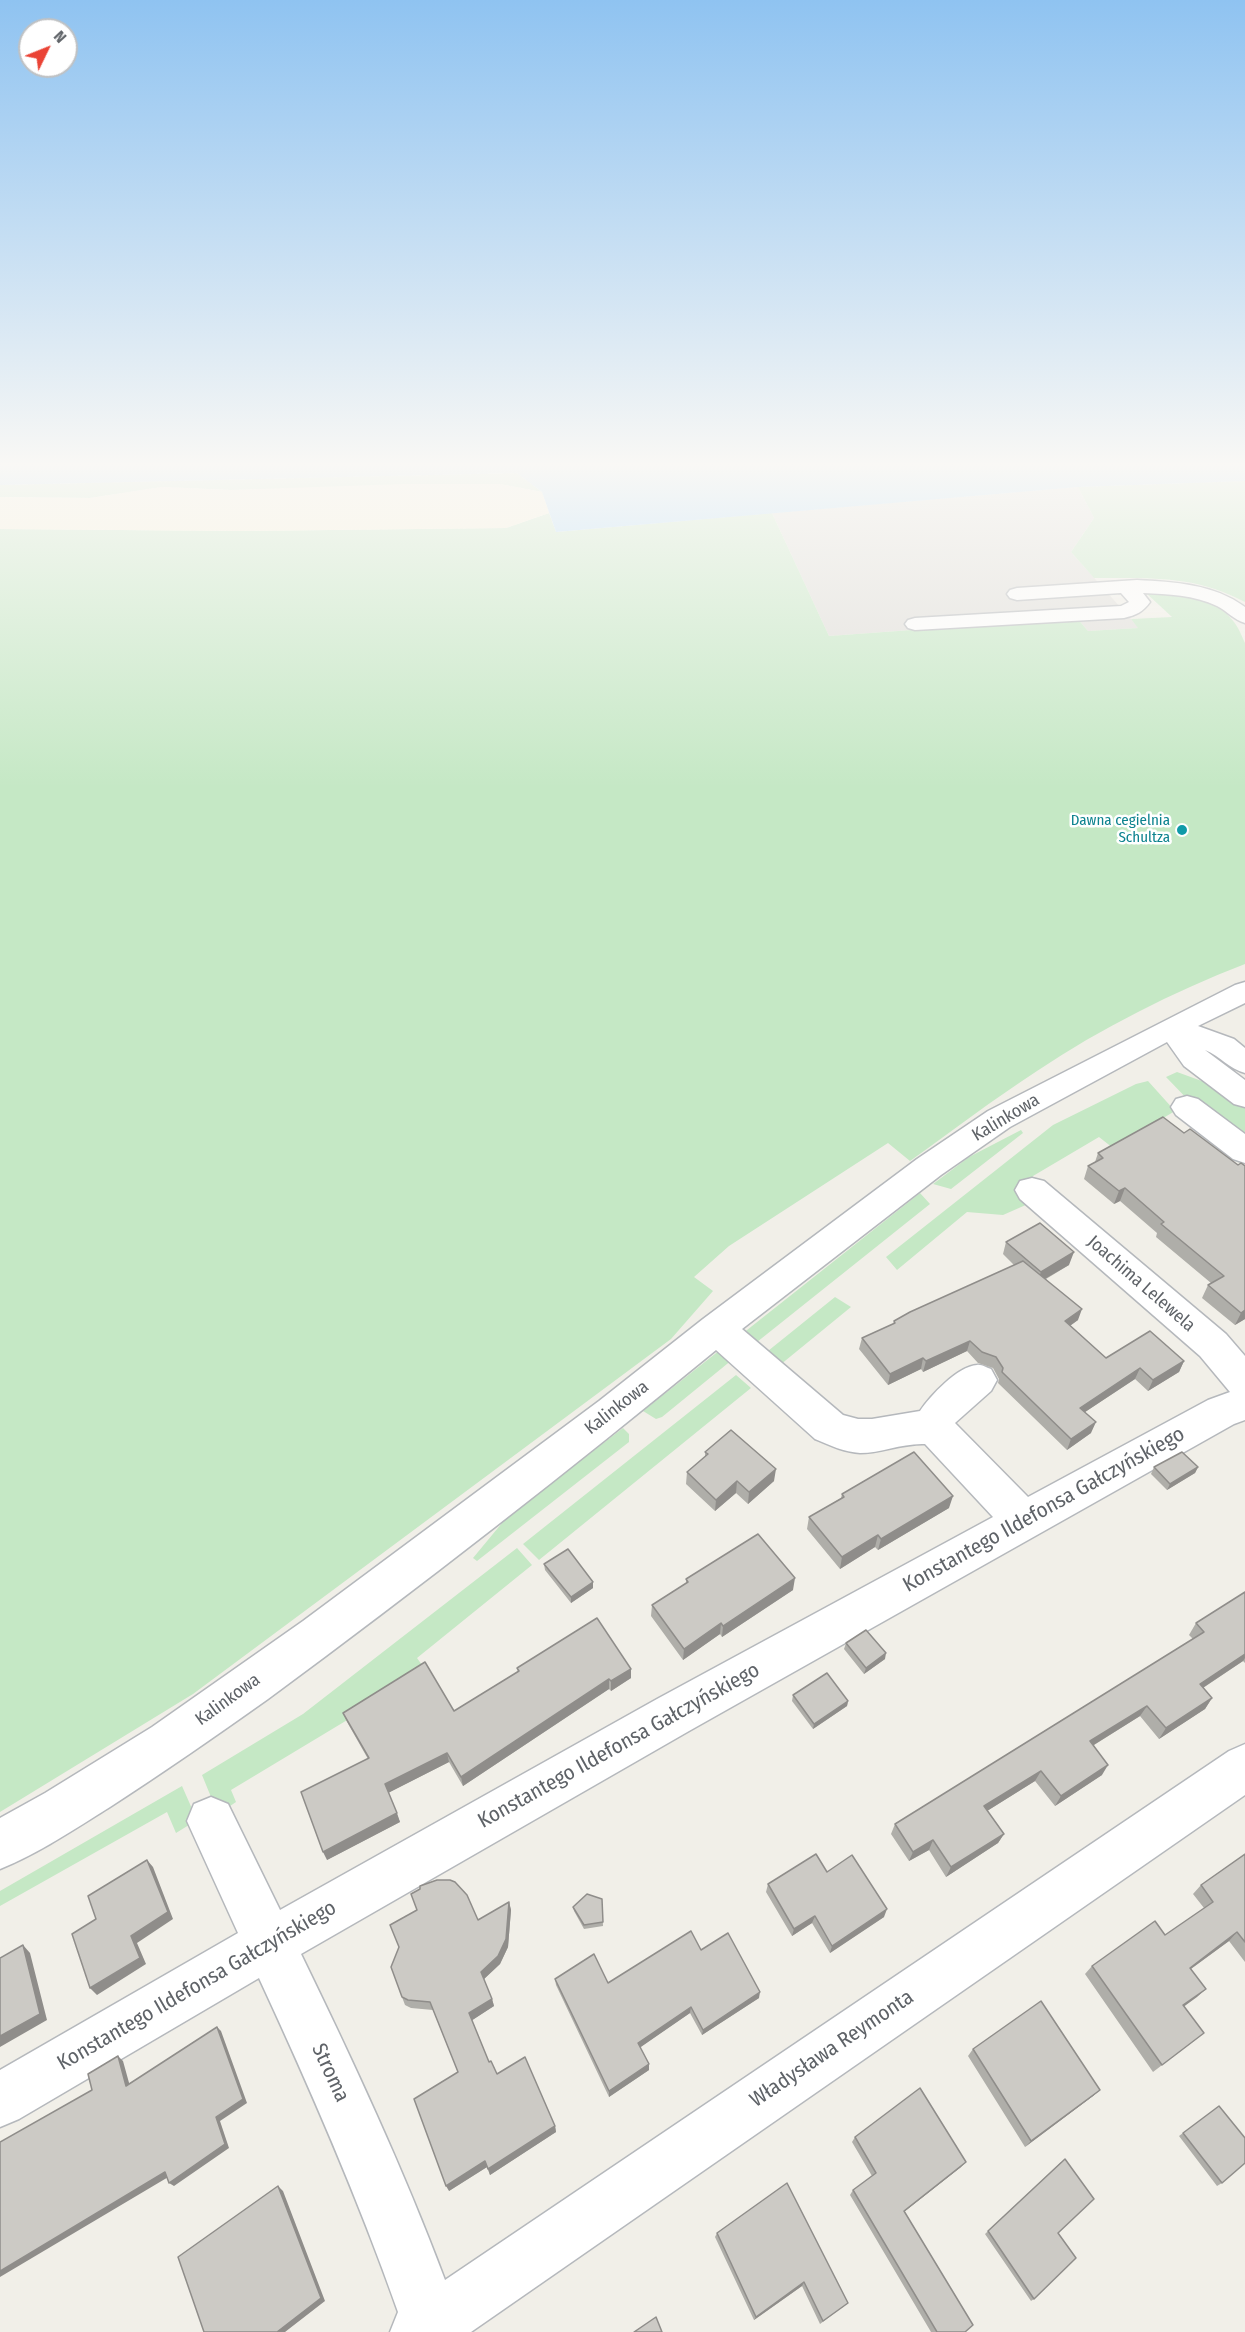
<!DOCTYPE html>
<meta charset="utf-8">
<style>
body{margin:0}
#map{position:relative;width:1245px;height:2332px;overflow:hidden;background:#f1efe8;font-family:"Fira Sans Condensed",sans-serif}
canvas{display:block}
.north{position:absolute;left:18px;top:18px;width:60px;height:60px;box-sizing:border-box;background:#fff;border:2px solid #bfc1c3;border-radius:50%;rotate:47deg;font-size:16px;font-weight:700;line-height:24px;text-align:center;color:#5f6368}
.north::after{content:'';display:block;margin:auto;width:21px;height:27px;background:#ea4335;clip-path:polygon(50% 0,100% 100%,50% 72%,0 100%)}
</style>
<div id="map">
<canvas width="1245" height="2332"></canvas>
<div class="north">N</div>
</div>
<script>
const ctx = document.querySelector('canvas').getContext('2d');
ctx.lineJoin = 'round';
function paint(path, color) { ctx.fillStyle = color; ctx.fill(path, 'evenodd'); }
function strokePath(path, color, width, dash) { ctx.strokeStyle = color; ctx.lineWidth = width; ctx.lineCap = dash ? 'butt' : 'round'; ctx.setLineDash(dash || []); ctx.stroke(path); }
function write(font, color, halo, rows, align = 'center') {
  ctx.font = font + ' "Fira Sans Condensed",sans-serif'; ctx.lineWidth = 5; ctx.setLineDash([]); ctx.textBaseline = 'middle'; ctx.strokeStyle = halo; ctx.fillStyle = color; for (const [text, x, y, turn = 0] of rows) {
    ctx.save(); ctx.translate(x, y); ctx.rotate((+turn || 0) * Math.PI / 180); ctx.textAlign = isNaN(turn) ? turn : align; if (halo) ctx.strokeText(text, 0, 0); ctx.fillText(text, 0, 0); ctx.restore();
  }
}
paint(new Path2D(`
 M1078,487L1094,518L1071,552L1139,628L1088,631L1077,618L829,636L772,513Z`), '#e0deda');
paint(new Path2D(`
 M517,473L542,492L500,484L231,490L162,487L90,498L0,497V485Z
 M1245,481V602C1195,575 1150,578 1094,578L1071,552L1094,518L1078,487Z
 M549,513L556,532L772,513L829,636L1077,618L1088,631L1138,628L1131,619L1172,617L1146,593C1176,591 1214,596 1234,622C1239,628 1242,637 1245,643V964C1173,992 1101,1028 1037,1071C994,1099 952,1131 910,1161L888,1143L729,1246L694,1277L713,1291L671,1339L193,1694L0,1812V529L241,531L506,528Z
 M1177,1072L1210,1084L1245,1107V1140L1194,1106L1166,1077Z
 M1148,1081L1175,1111L1113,1148L1099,1137L1033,1176L1024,1199L1028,1204L1003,1215L967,1212L897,1270L886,1257L1053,1125L1136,1084Z
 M1021,1130L1023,1133L951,1189L933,1184L969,1157Z
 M920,1193L930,1204L752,1346L742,1334Z
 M835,1297L851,1307L780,1365L763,1355Z
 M725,1346L738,1355L662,1417L656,1419L643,1411Z
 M736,1375L751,1388L539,1560L523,1544Z
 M623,1428L629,1434V1442L477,1561L473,1558L507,1517Z
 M517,1548L532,1565L417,1658L427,1672L231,1790L236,1802L218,1814L202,1775L303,1714Z
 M182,1786L197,1820L176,1833L167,1812L0,1906V1891Z`), '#c5e8c5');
paint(new Path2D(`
 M403,484H500L542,492L549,513L506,528L241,531L0,529V497L90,498L162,487L231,490Z`), '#fbf3d9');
paint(new Path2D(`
 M0,462H1245V481L1078,487L556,532L542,492L517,473L0,485Z`), '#aadaff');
const minor = new Path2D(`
 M1137,580C1175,582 1214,584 1245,607V623C1234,620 1227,611 1217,606C1194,595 1168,594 1143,593L1150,602C1143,612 1136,615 1124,618L915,630L908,628L905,624L908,620L915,618L1121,606L1129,602L1121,593L1017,600L1010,598L1007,594L1010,590L1017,588Z
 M1245,982V1003L1198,1026L1234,1039L1245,1048V1073C1229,1069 1220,1056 1205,1050L1245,1080V1107L1234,1104L1184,1066L1167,1042L1010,1127L941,1175L742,1329L843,1415L858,1419H872L920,1411C930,1396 958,1366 977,1365C981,1364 987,1368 991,1369L997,1380L991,1391L955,1423L1028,1497L1208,1400L1230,1392L1200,1356L1020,1199L1015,1190L1020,1181L1032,1178L1044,1181L1226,1334L1245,1356V1420L1234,1424L689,1731L301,1954C353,2061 403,2168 445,2280L1229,1751L1245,1744V1795L471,2332H390L398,2312C358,2198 310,2088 259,1978L19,2119L0,2127V2070L238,1933L187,1821L194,1804L211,1797L228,1804L280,1910L657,1699L993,1517L925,1444C902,1443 882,1453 860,1453C844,1452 829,1445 815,1439L716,1350C570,1470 420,1587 268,1699C216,1736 164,1772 110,1807C75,1829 39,1853 0,1869V1818L45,1793L152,1727L303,1621L599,1401L703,1319L917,1159L988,1111L1235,985Z
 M1187,1096L1198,1099L1245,1134V1163L1233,1159L1176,1115L1171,1107L1176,1099Z`);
strokePath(minor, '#b5b8bc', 3);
paint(minor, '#fff');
paint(new Path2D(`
 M1184,1133L1238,1165L1245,1166V1319L1235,1325L1202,1298L1208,1285L1211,1283L1156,1237L1157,1233L1120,1201L1114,1204L1084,1179L1088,1166L1095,1162L1098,1153Z
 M1006,1242L1069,1265L1046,1279L1078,1320L1070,1326L1106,1358L1184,1361L1179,1372L1148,1391L1135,1379L1085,1412L1091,1433L1067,1450L998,1383L999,1379L993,1368L978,1363L967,1351L923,1372L921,1369L888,1385L859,1349L862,1338L893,1324L894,1321L1014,1265L1003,1254Z
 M705,1452L774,1481L748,1504L736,1493L715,1511L686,1484L687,1472L705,1457Z
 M1154,1467H1198L1195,1473L1167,1490L1151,1474Z
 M842,1494L949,1508L878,1550L875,1547L840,1569L807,1529L809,1517L841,1498Z
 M544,1564L593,1582V1588L571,1603L545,1570Z
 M686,1579L793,1590L722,1637L720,1634L683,1660L651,1616L652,1605L686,1584Z
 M1245,1592V1663L1243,1661L1203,1688L1212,1698L1205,1709L1159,1739L1140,1716L1094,1745L1102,1775L1055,1806L1035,1781L987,1811L1004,1834L998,1843L946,1877L929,1850L909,1861L891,1834L895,1824L1193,1639L1189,1635L1196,1623Z
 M846,1643L885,1659L864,1674L844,1649Z
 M517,1668L631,1678L611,1691L609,1689L463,1786L449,1762L388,1793L400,1822L327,1860L368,1759L347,1722L343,1713L454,1711L518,1672Z
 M793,1695L848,1701L847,1706L813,1729L792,1701Z
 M1245,1854V1962L1229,1941L1191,1969L1206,1989L1184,2006L1195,2040L1153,2072L1085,1974L1092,1966L1165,1935L1204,1908L1193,1894L1201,1885Z
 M827,1872L884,1917L830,1953L812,1923L792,1936L766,1892L768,1884Z
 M411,1894L478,1920L509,1902L511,1910L508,1947L500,1964L484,1979L492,1999L494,2006L472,2020L489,2062L497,2074L555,2126L556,2132L490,2175L487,2167L449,2191L458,2072L433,2010L411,2008L405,2005L402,1997L417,1910Z
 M602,1899L603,1926L584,1929L574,1911L573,1907Z
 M701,1950L759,1998L702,2035L690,2013L640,2047L649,2064V2070L609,2097L556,1985L555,1979L608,1983Z
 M973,2049L1100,2090L1093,2096L1025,2147L968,2056Z
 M1219,2106L1222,2183L1217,2186L1179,2136Z
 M855,2137L961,2167L904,2212L965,2332H931L850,2195L853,2190L872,2176L852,2142Z
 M1061,2162L1034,2299L1031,2301L985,2234Z
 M717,2233L848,2303L820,2324L802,2286L754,2320L715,2237Z`), '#afaea9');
paint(new Path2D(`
 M1125,1188L1120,1201L1114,1204L1119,1191Z
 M1074,1252L1069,1265L1036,1284L1041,1272Z
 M1082,1309L1078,1320L1061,1332L1065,1321Z
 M1245,1310V1319L1235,1325L1241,1313Z
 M970,1341L967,1351L923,1372L926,1361Z
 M923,1358L921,1369L888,1385L890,1374Z
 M1184,1361L1179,1372L1148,1391L1153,1380Z
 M1140,1368L1135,1379L1076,1418L1080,1408Z
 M1096,1422L1091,1433L1067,1450L1071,1439Z
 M1198,1467L1195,1473L1167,1490L1170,1484Z
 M776,1469L774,1481L748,1504L749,1492Z
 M737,1481L736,1493L715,1511L716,1500Z
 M953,1496L949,1508L878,1550L881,1539Z
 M878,1535L875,1547L840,1569L842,1557Z
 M795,1578L793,1590L722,1637L723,1626Z
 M593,1582V1588L571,1603V1597Z
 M721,1623L720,1634L683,1660L684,1649Z
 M886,1653L885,1659L864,1674L866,1668Z
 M1245,1654V1658L1243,1661L1192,1695L1200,1684Z
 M631,1669V1678L611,1691V1681Z
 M609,1679V1689L463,1786L461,1777Z
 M1212,1698L1205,1709L1159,1739L1166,1728Z
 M848,1701L847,1706L813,1729L814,1724Z
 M1147,1706L1140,1716L1084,1751L1090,1741Z
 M447,1753L449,1762L388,1793L385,1784Z
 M1108,1765L1102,1775L1055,1806L1061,1796Z
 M1041,1771L1035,1781L979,1816L984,1806Z
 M397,1813L400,1822L327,1860L323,1852Z
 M1004,1834L998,1843L946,1877L951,1867Z
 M933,1840L929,1850L909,1861L913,1852Z
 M147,1860L153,1867L173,1919L137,1943L146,1964L97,1995L90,1988L131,1936Z
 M509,1902L511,1910L508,1947L500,1964L483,1980L481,1972Z
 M887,1909L884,1917L830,1953L832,1946Z
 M815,1916L812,1923L792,1936L794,1929Z
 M1237,1932L1229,1941L1181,1976L1190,1968Z
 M23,1945L30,1953L47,2020L0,2047V2036Z
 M1206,1989L1197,1997L1175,2013L1183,2005Z
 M760,1992L759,1998L702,2035L703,2030Z
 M492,1999L494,2006L471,2021L469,2013Z
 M691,2007L690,2013L638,2049V2043Z
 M217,2027L221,2031L247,2103L220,2121L229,2148L174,2186L169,2183L216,2117Z
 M118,2056L123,2061L131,2090L126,2086Z
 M649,2064V2070L609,2097V2091Z
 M1100,2090L1093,2096L1025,2147L1031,2141Z
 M555,2126L556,2132L490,2175L488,2169Z
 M485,2161L487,2167L449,2191L446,2186Z
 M966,2162L961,2167L900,2215L904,2211Z
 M165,2172L170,2176L0,2277V2271Z
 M278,2186L283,2191L325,2301L285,2332H277Z
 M804,2282L802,2286L754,2320L756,2317Z`), '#8f8d8a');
const building = new Path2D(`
 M1163,1117L1184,1133L1190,1129L1238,1165L1241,1163L1245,1166V1310L1241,1313L1208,1285L1224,1276L1161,1224L1164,1222L1125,1188L1119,1191L1088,1166L1103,1158L1098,1153Z
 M1040,1223L1074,1252L1041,1272L1006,1242Z
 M1023,1261L1082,1309L1065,1321L1106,1358L1150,1331L1184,1361L1153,1380L1140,1368L1080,1408L1096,1422L1071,1439L1002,1372L1003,1368L996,1357L982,1352L970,1341L926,1361L923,1358L890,1374L862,1338L895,1323L894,1321L910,1312Z
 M731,1430L776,1469L749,1492L737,1481L716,1500L687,1472L708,1454L705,1452Z
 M914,1452L953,1496L881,1539L878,1535L842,1557L809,1517L844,1497L842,1494Z
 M1182,1452L1198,1467L1170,1484L1154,1467Z
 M758,1534L795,1578L723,1626L721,1623L684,1649L652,1605L688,1582L686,1579Z
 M568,1549L593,1582L571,1597L544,1564Z
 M1245,1592V1654L1200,1684L1212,1698L1166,1728L1147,1706L1090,1741L1108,1765L1061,1796L1041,1771L984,1806L1004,1834L951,1867L933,1840L913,1852L895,1824L1204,1632L1196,1623Z
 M597,1618L631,1669L611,1681L609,1679L461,1777L447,1753L385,1784L397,1813L323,1852L301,1792L369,1758L343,1713L425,1662L454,1711L519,1671L517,1668Z
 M866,1630L886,1653L866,1668L846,1643Z
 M827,1673L848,1701L814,1724L793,1695Z
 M816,1854L827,1872L852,1855L887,1909L832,1946L815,1916L794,1929L768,1884Z
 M1245,1854V1942L1237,1932L1190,1968L1206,1989L1183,2005L1204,2033L1162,2065L1092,1966L1155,1921L1165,1935L1213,1902L1201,1885Z
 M147,1860L168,1912L131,1936L140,1958L90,1988L72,1934L96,1919L88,1896Z
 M437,1880H450L455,1882L467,1895L478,1920L509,1902L506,1939L498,1956L481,1972L492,1999L469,2013L489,2062L491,2061L497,2074L525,2057L555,2126L488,2169L485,2161L446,2186L414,2099L458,2072L430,2002L408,2000L402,1997L391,1967L399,1947L390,1925L417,1910L411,1894L420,1889V1886Z
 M587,1894L602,1899L603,1922L584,1925L573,1907Z
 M691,1931L701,1950L728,1933L760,1992L703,2030L691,2007L638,2043L649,2064L609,2091L555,1979L594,1954L608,1983Z
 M23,1945L40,2014L0,2036V1958Z
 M1041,2001L1100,2090L1031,2141L973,2049Z
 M217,2027L243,2099L216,2117L225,2144L169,2183L165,2172L0,2271V2142L92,2090L88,2074L118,2056L126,2086Z
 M920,2088L966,2162L904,2211L973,2325L965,2332H937L853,2190L876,2173L855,2137Z
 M1219,2106L1245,2138V2163L1222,2183L1183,2133Z
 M1065,2159L1094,2199L1058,2233L1076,2258L1034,2299L988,2231Z
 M787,2183L848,2303L823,2321L804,2282L756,2317L717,2233Z
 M278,2186L321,2298L277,2332H204L178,2257Z
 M656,2317L662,2332H634Z`);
paint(building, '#cccac5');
strokePath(building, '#8f8d8a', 1.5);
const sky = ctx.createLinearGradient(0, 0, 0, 788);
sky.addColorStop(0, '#8fc3f1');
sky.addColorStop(0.59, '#f9f8f5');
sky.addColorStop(1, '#f9f8f500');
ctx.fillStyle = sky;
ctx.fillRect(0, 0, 1245, 788);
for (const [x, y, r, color] of [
 [1182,830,6,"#0f9aa8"]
]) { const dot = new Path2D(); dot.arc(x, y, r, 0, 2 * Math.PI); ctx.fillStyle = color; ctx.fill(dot); strokePath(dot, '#fff', 2); }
write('15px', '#0d838f', '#fff', [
 ["Dawna cegielnia",1170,821],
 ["Schultza",1170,838]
], 'right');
write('18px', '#5f6368', '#fff', [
 ["Kalinkowa",1006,1118,-31],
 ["Joachima Lelewela",1141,1284,41],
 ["Kalinkowa",617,1408,-38],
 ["Kalinkowa",228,1700,-36]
]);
write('21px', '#5f6368', '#fff', [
 ["Konstantego Ildefonsa Gałczyńskiego",1044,1510,-29],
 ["Konstantego Ildefonsa Gałczyńskiego",619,1746,-29],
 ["Konstantego Ildefonsa Gałczyńskiego",197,1986,-30],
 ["Władysława Reymonta",832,2049,-34],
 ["Stroma",330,2073,65]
]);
</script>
